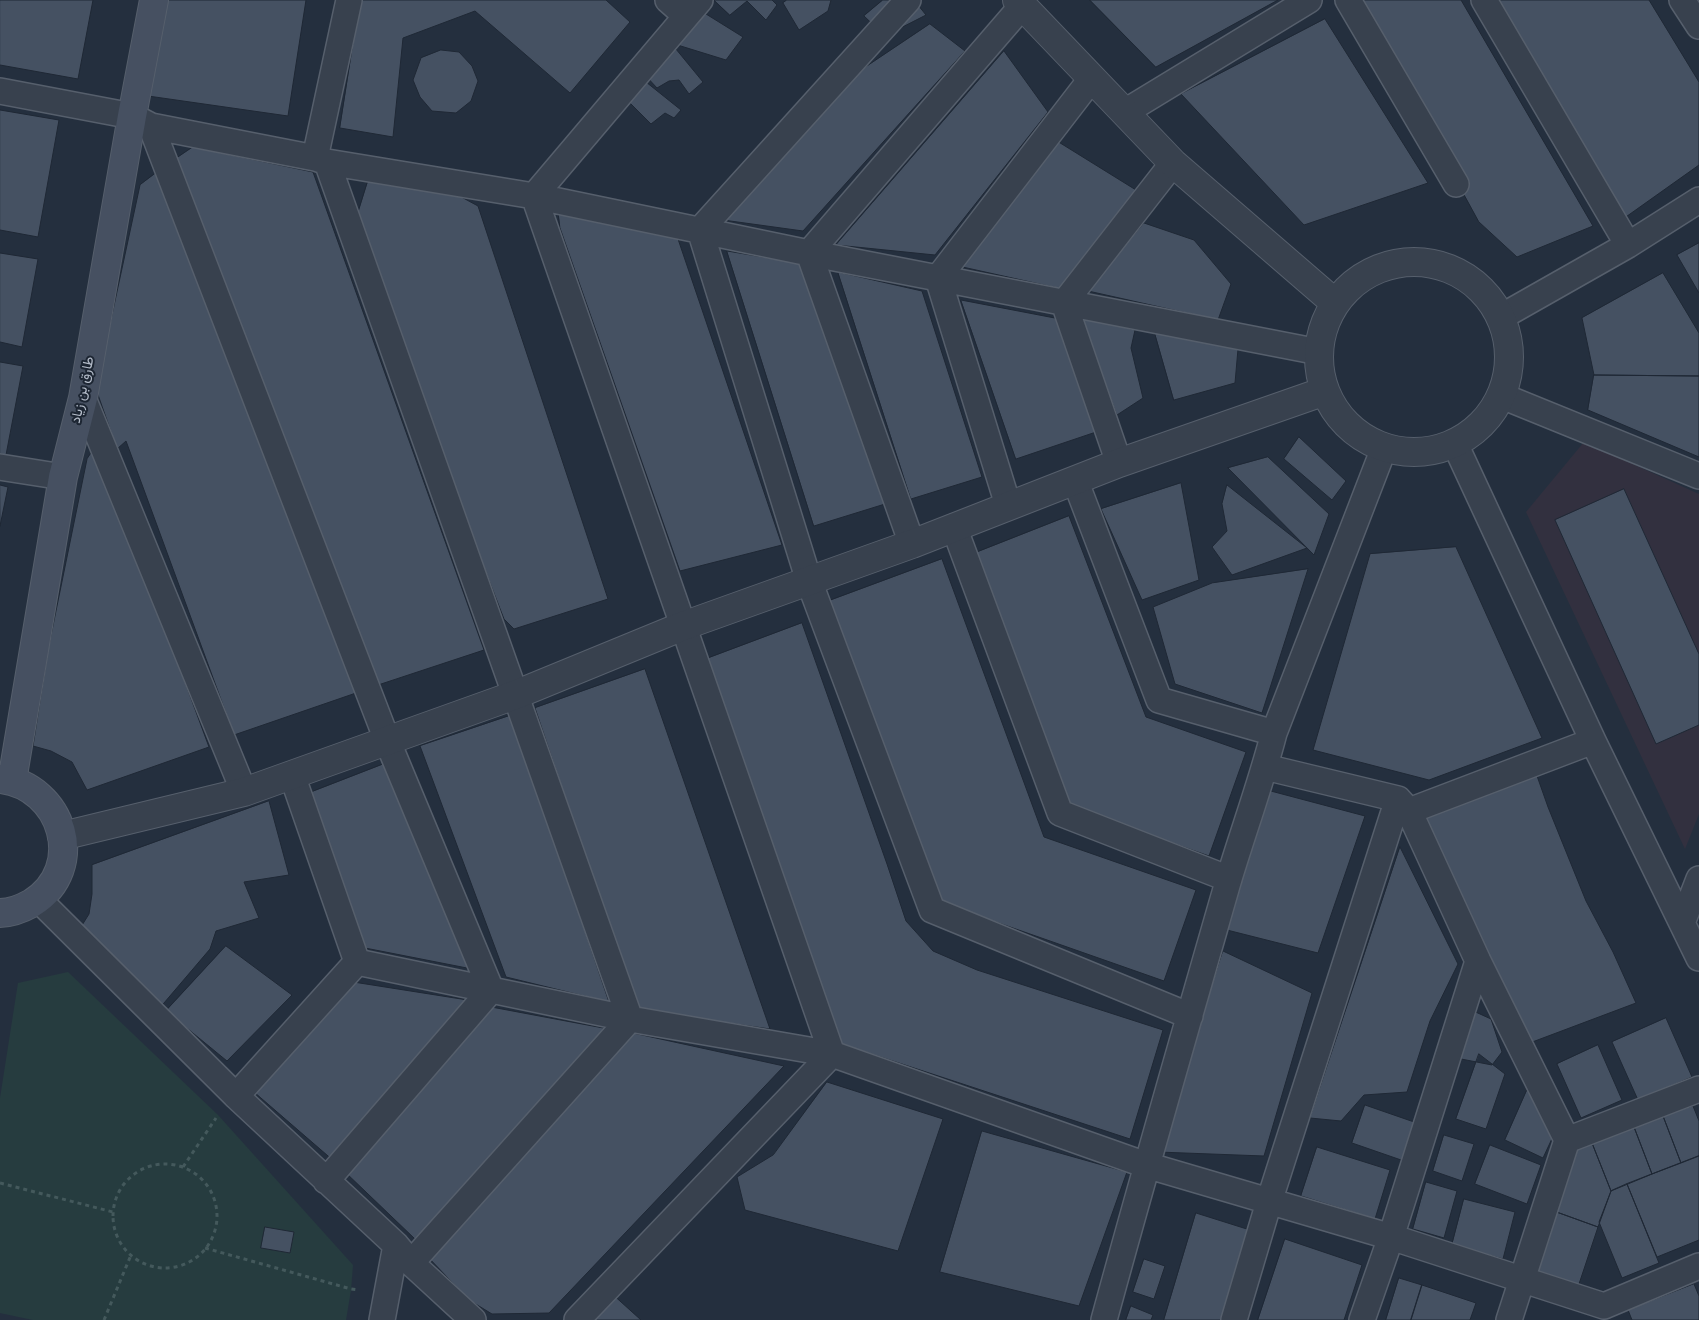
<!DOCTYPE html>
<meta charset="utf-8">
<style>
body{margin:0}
canvas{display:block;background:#242f3e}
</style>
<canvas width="1699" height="1320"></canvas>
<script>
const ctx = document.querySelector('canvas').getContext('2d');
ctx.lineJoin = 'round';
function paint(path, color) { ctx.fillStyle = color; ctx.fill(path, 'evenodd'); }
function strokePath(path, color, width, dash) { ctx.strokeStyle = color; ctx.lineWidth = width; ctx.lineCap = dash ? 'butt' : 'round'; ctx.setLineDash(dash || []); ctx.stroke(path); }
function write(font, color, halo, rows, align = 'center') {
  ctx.font = font + ' "DM Sans",Vazirmatn,sans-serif'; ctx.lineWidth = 4; ctx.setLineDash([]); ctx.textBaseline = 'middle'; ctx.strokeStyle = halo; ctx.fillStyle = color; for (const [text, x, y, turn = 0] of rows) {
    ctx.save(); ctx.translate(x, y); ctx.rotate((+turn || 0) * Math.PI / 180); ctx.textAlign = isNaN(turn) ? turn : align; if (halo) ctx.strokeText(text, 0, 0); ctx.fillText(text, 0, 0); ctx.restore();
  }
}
paint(new Path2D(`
 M1584,442L1699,494V814L1685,849L1526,512Z`), '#32303f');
paint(new Path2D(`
 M68,972L218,1115L353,1265L351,1290L346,1320H33L0,1313V1098L18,983Z`), '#263c3f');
const building = new Path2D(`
 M0,0H93L78,79L0,65Z
 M165,0H306L288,116L148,96Z
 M360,0H606L630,22L570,93L475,11L403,38L393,137L340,128Z
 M714,0H772L777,5L766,20L747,1L730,15Z
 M787,0H831L828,11L799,30L783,3Z
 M883,0H914L926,15L885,36L864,16Z
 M1090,0H1278L1156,67Z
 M1358,0H1461L1593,226L1517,257L1479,222Z
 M1498,0H1649L1699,82V165L1616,224Z
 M698,9L743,37L726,60L671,43Z
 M1325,19L1428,183L1304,225L1181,94Z
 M930,24L965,51L803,231L723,220L864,68Z
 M671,43L703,82L689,94L679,80L669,81L657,88L645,75Z
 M441,50L459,52L472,66L478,81L471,101L456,113L432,111L420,97L413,80L421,58Z
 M1004,51L1048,112L935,255L836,245Z
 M641,78L681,110L674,118L665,113L651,124L624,97Z
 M0,110L59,120L38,237L0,230Z
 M1057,141L1136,190L1062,289L958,266Z
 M193,147L313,172L484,650L372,687L174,160Z
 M156,173L356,693L234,735L126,441L117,449L96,389L140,185Z
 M368,181L454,193L478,206L608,599L514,629L504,619L353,229Z
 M558,209L678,239L782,545L680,571L560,228Z
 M1144,223L1194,240L1231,284L1218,320L1088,291Z
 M1699,243V293L1677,255Z
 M727,251L799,263L885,504L814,526Z
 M0,253L38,259L22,347L0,342Z
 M838,272L922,291L982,477L911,499Z
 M1663,273L1699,333V376L1594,375L1582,318Z
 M961,300L1060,319L1099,431L1016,459Z
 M1081,316L1135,330L1131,348L1143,398L1117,415Z
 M1154,330L1238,349L1235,383L1174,400Z
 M0,362L23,366L6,455L0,454Z
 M1594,375L1699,376V457L1588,410Z
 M1299,437L1346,481L1332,500L1284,459Z
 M97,444L209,747L87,790L72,762L51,751L33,746L48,650L87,459Z
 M1268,457L1329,514L1314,555L1228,468Z
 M1181,483L1199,580L1142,600L1101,509Z
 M0,485L8,487L0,526Z
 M1227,485L1307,548L1232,575L1212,547L1227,531L1222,504Z
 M1624,489L1699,654V725L1656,744L1555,520Z
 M1069,516L1146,717L1246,752L1209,856L1065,805L970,555Z
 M1456,547L1542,738L1429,780L1313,750L1370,554Z
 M942,559L1044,837L1196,890L1164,981L936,901L826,602Z
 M1308,569L1262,713L1175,684L1153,607L1212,583Z
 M802,623L887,864L906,921L933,951L977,970L1163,1030L1130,1139L838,1043L706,659Z
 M645,669L770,1029L637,1010L535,708Z
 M512,715L609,1002L506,977L420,746Z
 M389,762L472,969L365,948L304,795Z
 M1536,773L1548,807L1586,901L1613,952L1636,1003L1527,1044L1425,819Z
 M1267,790L1365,816L1318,953L1215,927Z
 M269,801L289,875L244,882L259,918L216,931L210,949L158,1010L79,930L89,914L92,894V865Z
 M1400,847L1458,964L1430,1021L1407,1092L1364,1095L1341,1121L1310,1118Z
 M226,946L292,995L227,1061L166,1011Z
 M1223,951L1312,993L1264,1156L1158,1152Z
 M347,981L474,1001L335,1162L254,1092Z
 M486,1006L614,1030L415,1239L344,1171Z
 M1469,1009L1491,1019L1502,1052L1492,1065L1456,1058Z
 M1666,1018L1692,1077L1638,1100L1612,1042Z
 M633,1033L784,1066L549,1313L492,1314L469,1300L426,1255Z
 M1598,1045L1622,1100L1581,1118L1557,1064Z
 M1479,1054L1505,1074L1486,1129L1456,1119Z
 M1531,1081L1556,1130L1543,1158L1505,1140Z
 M827,1082L943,1119L898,1251L745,1210L737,1177L773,1155Z
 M1365,1105L1417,1123L1404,1161L1352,1143Z
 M1693,1106L1699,1121V1156L1681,1163L1663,1116Z
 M1663,1116L1681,1163L1652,1174L1634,1127Z
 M1634,1127L1652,1174L1611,1191L1592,1143Z
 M982,1131L1127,1172L1079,1306L940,1272Z
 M1444,1135L1474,1144L1462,1181L1433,1171Z
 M1592,1143L1611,1191L1598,1227L1551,1210L1572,1151Z
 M1490,1145L1541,1165L1527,1204L1475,1184Z
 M1317,1147L1390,1170L1375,1219L1301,1196Z
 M1699,1156V1240L1657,1257L1627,1184Z
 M1426,1182L1457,1191L1444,1238L1413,1229Z
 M1627,1184L1659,1263L1622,1278L1599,1222L1611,1191Z
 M1464,1199L1515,1212L1503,1259L1452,1245Z
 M1551,1210L1598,1227L1578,1287L1530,1271Z
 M1196,1213L1250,1230L1222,1320H1164Z
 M265,1227L294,1232L290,1253L261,1248Z
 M1285,1239L1362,1265L1344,1320H1258Z
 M1144,1259L1165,1266L1154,1299L1133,1292Z
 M1399,1278L1422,1285L1411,1320H1386Z
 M1694,1284L1699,1296V1320H1632L1628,1310Z
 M1422,1285L1476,1303L1470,1320H1411Z
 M610,1292L641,1320H585Z
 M1131,1306L1153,1315L1151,1320H1126Z`);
paint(building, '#455162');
strokePath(building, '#1f2835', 1);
const minor = new Path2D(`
 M668,0L686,16
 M908,0L700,230L809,581L932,910L1190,1016
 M1348,0L1456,184
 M1484,0L1628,245
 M1682,0L1699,26
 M0,91L132,116L151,126L315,158L327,162L534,196L809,253L1319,352
 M1125,112L1309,0
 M151,126L387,740L491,990L326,1181
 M315,158L349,0
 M327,162L630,1019L411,1263
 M1501,317L1628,245L1699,200
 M1502,396L1699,476
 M83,398L244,792
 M1455,444L1593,741L1699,958
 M1119,463L1064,303L1173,163
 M0,467L63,477
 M1075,480L1159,700L1274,733
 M1008,505L938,278L1092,78
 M954,527L1060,813L1229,879
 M912,544L809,253L1022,6
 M1265,767L1398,799L1409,811L1593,741
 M1409,811L1478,961L1567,1140L1699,1089
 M38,899L236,1096L396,1245L411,1263L473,1320
 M1682,923L1699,879
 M357,962L630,1019L832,1054L1146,1165L1391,1237L1604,1306L1699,1266
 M236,1096L357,962L292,775
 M382,1320L396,1245
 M577,1320L832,1054L534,196L700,0
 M1104,1320C1144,1173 1186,1028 1228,882C1243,832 1261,783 1274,733L1384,448
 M1234,1320L1269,1202L1398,799
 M1362,1320L1391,1237L1478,961
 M1509,1320L1567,1140`);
const tertiary = new Path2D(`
 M1017,0L1173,163L1335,303
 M1319 357a95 95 0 1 1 190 0a95 95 0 1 1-190 0Z
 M62,836L244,792L515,695L683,626L912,544L1119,463L1325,391`);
const secondary = new Path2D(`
 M0,779C63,786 88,868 32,903C23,908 12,913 0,913
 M12,781L63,477L83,398L132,116L154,0`);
strokePath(minor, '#565f6c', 28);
strokePath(tertiary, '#565f6c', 30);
strokePath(secondary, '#565f6c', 30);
strokePath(new Path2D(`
 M113 1216a52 52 0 1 1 104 0a52 52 0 1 1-104 0Z
 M183,1167L216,1118
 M0,1183L113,1212
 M205,1248L351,1289L359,1290
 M104,1320L131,1255`), '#44595c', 3, [4, 4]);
strokePath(minor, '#38414e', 25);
strokePath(tertiary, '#38414e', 28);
strokePath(secondary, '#465061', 28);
write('14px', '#b4bcc9', '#1d2633', [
 ["طارق بن زياد",83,390,-78]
]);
</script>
